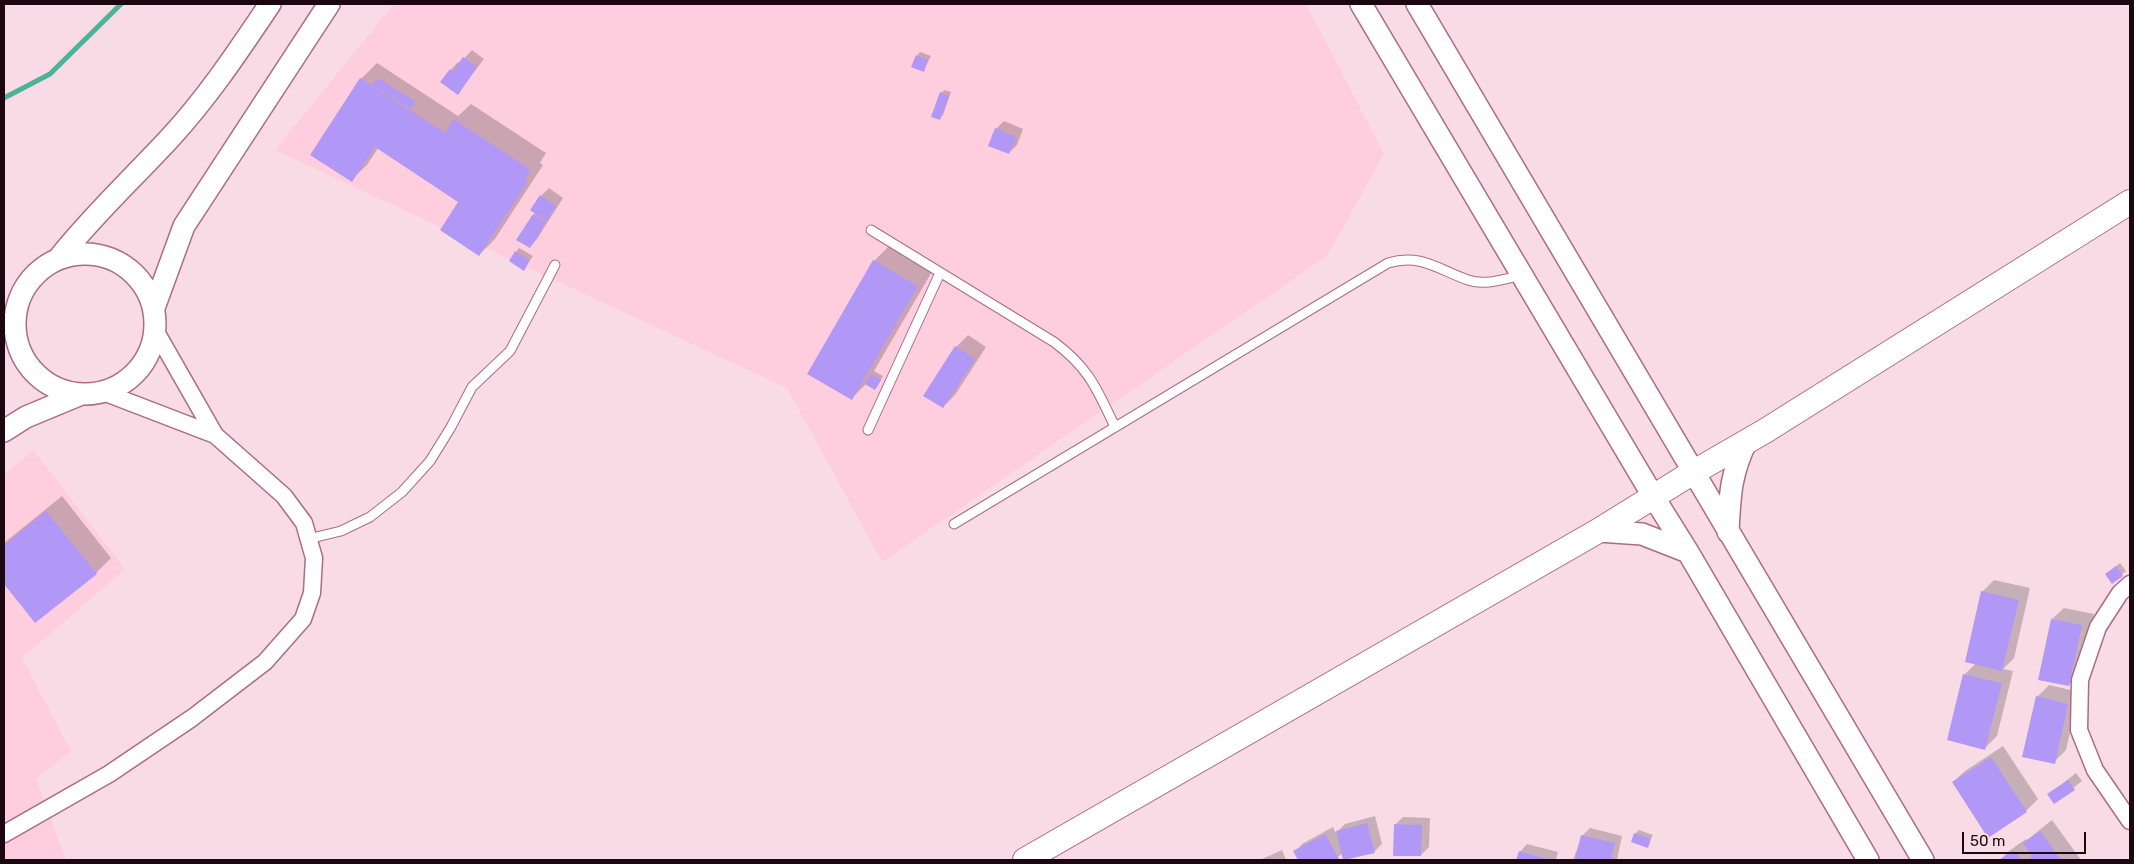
<!DOCTYPE html>
<style>
body{margin:0}
#map{position:relative;width:2134px;height:864px;overflow:hidden;background:#f8dbe5;font-family:Rubik,sans-serif}
canvas{display:block}
.frame{position:absolute;inset:0;border:5px solid #1c060f;pointer-events:none}
.scale{position:absolute;left:1962px;top:832px;width:124px;height:22px;box-sizing:border-box;border:2px solid #1c060f;border-top:0;padding-left:6px;font-size:15px;line-height:18px;white-space:nowrap;color:#1c060f;-webkit-text-stroke:4px #f8dbe5;paint-order:stroke}
</style>
<div id="map">
<canvas width="2134" height="864"></canvas>
<div class="frame"></div>
<div class="scale">50 m</div>
</div>
<script>
const ctx = document.querySelector('canvas').getContext('2d');
ctx.lineJoin = 'round';
function paint(path, color) { ctx.fillStyle = color; ctx.fill(path, 'evenodd'); }
function strokePath(path, color, width, dash) { ctx.strokeStyle = color; ctx.lineWidth = width; ctx.lineCap = dash ? 'butt' : 'round'; ctx.setLineDash(dash || []); ctx.stroke(path); }
paint(new Path2D(`
 M394,4H1306L1384,154L1327,256L882,562L787,388L275,150Z
 M33,450L125,569L22,658L71,751L36,779L66,860H4V476Z`), '#fecedf');
paint(new Path2D(`
 M472,50L484,59L458,93L451,70L458,62L460,63Z
 M920,52L931,56L923,71L917,56Z
 M377,63L458,116L471,104L546,153L540,163L543,165L495,239L479,255L460,201L378,148L367,165L351,180L312,155L361,79Z
 M945,90L951,92L943,115L939,119L941,93Z
 M1004,121L1023,129L1017,145L1009,153L996,129Z
 M549,188L563,198L537,239L530,247L534,215L541,196Z
 M890,245L933,270L874,371L883,376L878,385L875,389L866,384L852,398L874,261Z
 M519,248L533,256L524,269L516,252Z
 M968,335L986,347L955,395L943,407L956,347Z
 M62,496L111,558L96,573L35,622L4,582V543Z
 M2120,563L2126,571L2113,582L2110,571Z
 M1994,580L2030,588L2014,658L2003,669L2013,671L1997,736L1985,748L1948,739L1965,674L1975,664L1982,592Z
 M2064,608L2094,614L2081,673L2069,685L2052,619Z
 M2049,685L2079,692L2066,750L2054,762L2037,697Z
 M2003,746L2038,799L2026,811L1989,836L1953,782L1965,771Z
 M2076,773L2082,781L2054,803L2049,794Z
 M1375,816L1382,844L1374,852L1345,860L1343,853L1334,860H1299L1295,852L1302,844L1333,827L1336,833L1345,824Z
 M1403,817L1430,818L1429,847L1421,855L1395,825Z
 M2052,820L2081,860H2000L2009,851L2026,839L2027,840Z
 M1590,828L1622,836L1617,860H1573L1582,836Z
 M1639,830L1653,835L1647,846L1635,834Z
 M1527,844L1558,852L1556,860H1517L1520,852Z
 M1282,850L1286,860H1261L1262,859Z`), '#0003');
strokePath(new Path2D(`
 M4,98L50,74L121,4`), '#4cb29a', 5);
paint(new Path2D(`
 M916,55L928,60L924,72L911,67Z
 M463,57L477,67L458,95L440,82L450,69L453,71Z
 M360,78L445,133L454,119L531,170L525,179L528,181L479,256L440,230L458,202L375,147L352,182L310,155Z
 M377,78L415,101L411,109L372,85Z
 M940,92L949,96L940,120L931,117Z
 M995,128L1016,137L1009,154L988,146Z
 M540,195L556,206L546,221L530,210Z
 M533,214L546,222L530,248L516,240Z
 M515,251L530,260L524,271L509,261Z
 M873,260L918,286L852,400L807,374Z
 M955,346L975,359L943,408L923,396Z
 M871,374L881,380L875,390L865,384Z
 M46,511L97,574L35,623L4,584V545Z
 M2116,566L2123,576L2112,584L2105,574Z
 M1981,591L2019,600L2002,671L1965,662Z
 M2051,619L2082,625L2069,686L2038,680Z
 M1963,674L2002,683L1985,750L1947,740Z
 M2036,696L2068,704L2055,764L2022,757Z
 M1991,757L2027,812L1988,838L1952,782Z
 M2068,780L2075,790L2054,804L2047,794Z
 M1367,823L1375,853L1343,860L1336,831Z
 M1394,824L1422,825L1421,856H1393Z
 M2040,831L2061,860H2026L2032,856L2023,843Z
 M1634,833L1651,839L1648,848L1631,842Z
 M1325,834L1339,859L1298,860L1293,851Z
 M1581,835L1615,843L1611,860H1575Z
 M2014,850L2021,860H1999Z
 M1519,851L1550,860H1516Z`), '#b198f6');
const service = new Path2D(`
 M871,230L1054,342C1089,368 1097,389 1115,427
 M868,430L940,273
 M954,524L1388,263C1421,253 1439,270 1468,280C1485,286 1505,279 1522,275
 M308,539L341,531L370,517L402,492L430,461L451,427L472,387L510,351L555,265`);
const minor = new Path2D(`
 M103,392L215,435
 M2130,584L2120,593L2098,627L2080,680L2079,730L2095,770L2130,821
 M4,834L109,774L192,718L265,662L303,619L312,593L314,558L304,523L284,496L215,435L155,330`);
const tertiary = new Path2D(`
 M1361,4L1653,496L1688,552L1868,860
 M1417,4L1923,860
 M15 324a70 70 0 1 1 140 0a70 70 0 1 1-140 0Z
 M59,258C93,215 133,178 170,138C208,97 239,50 270,4
 M154,308L184,226L329,4
 M4,431L26,417L79,395
 M1598,531L1642,534L1688,552
 M1728,532C1730,496 1730,476 1746,442`);
const secondary = new Path2D(`
 M1025,860L1598,531L1682,479L1765,431L2130,202`);
strokePath(service, '#ab6c84', 11);
strokePath(minor, '#ab6c84', 19);
strokePath(tertiary, '#ab6c84', 24);
strokePath(secondary, '#ab6c84', 26);
strokePath(service, '#fff', 9);
strokePath(minor, '#fff', 16);
strokePath(tertiary, '#fff', 21);
strokePath(secondary, '#fff', 24);
</script>
